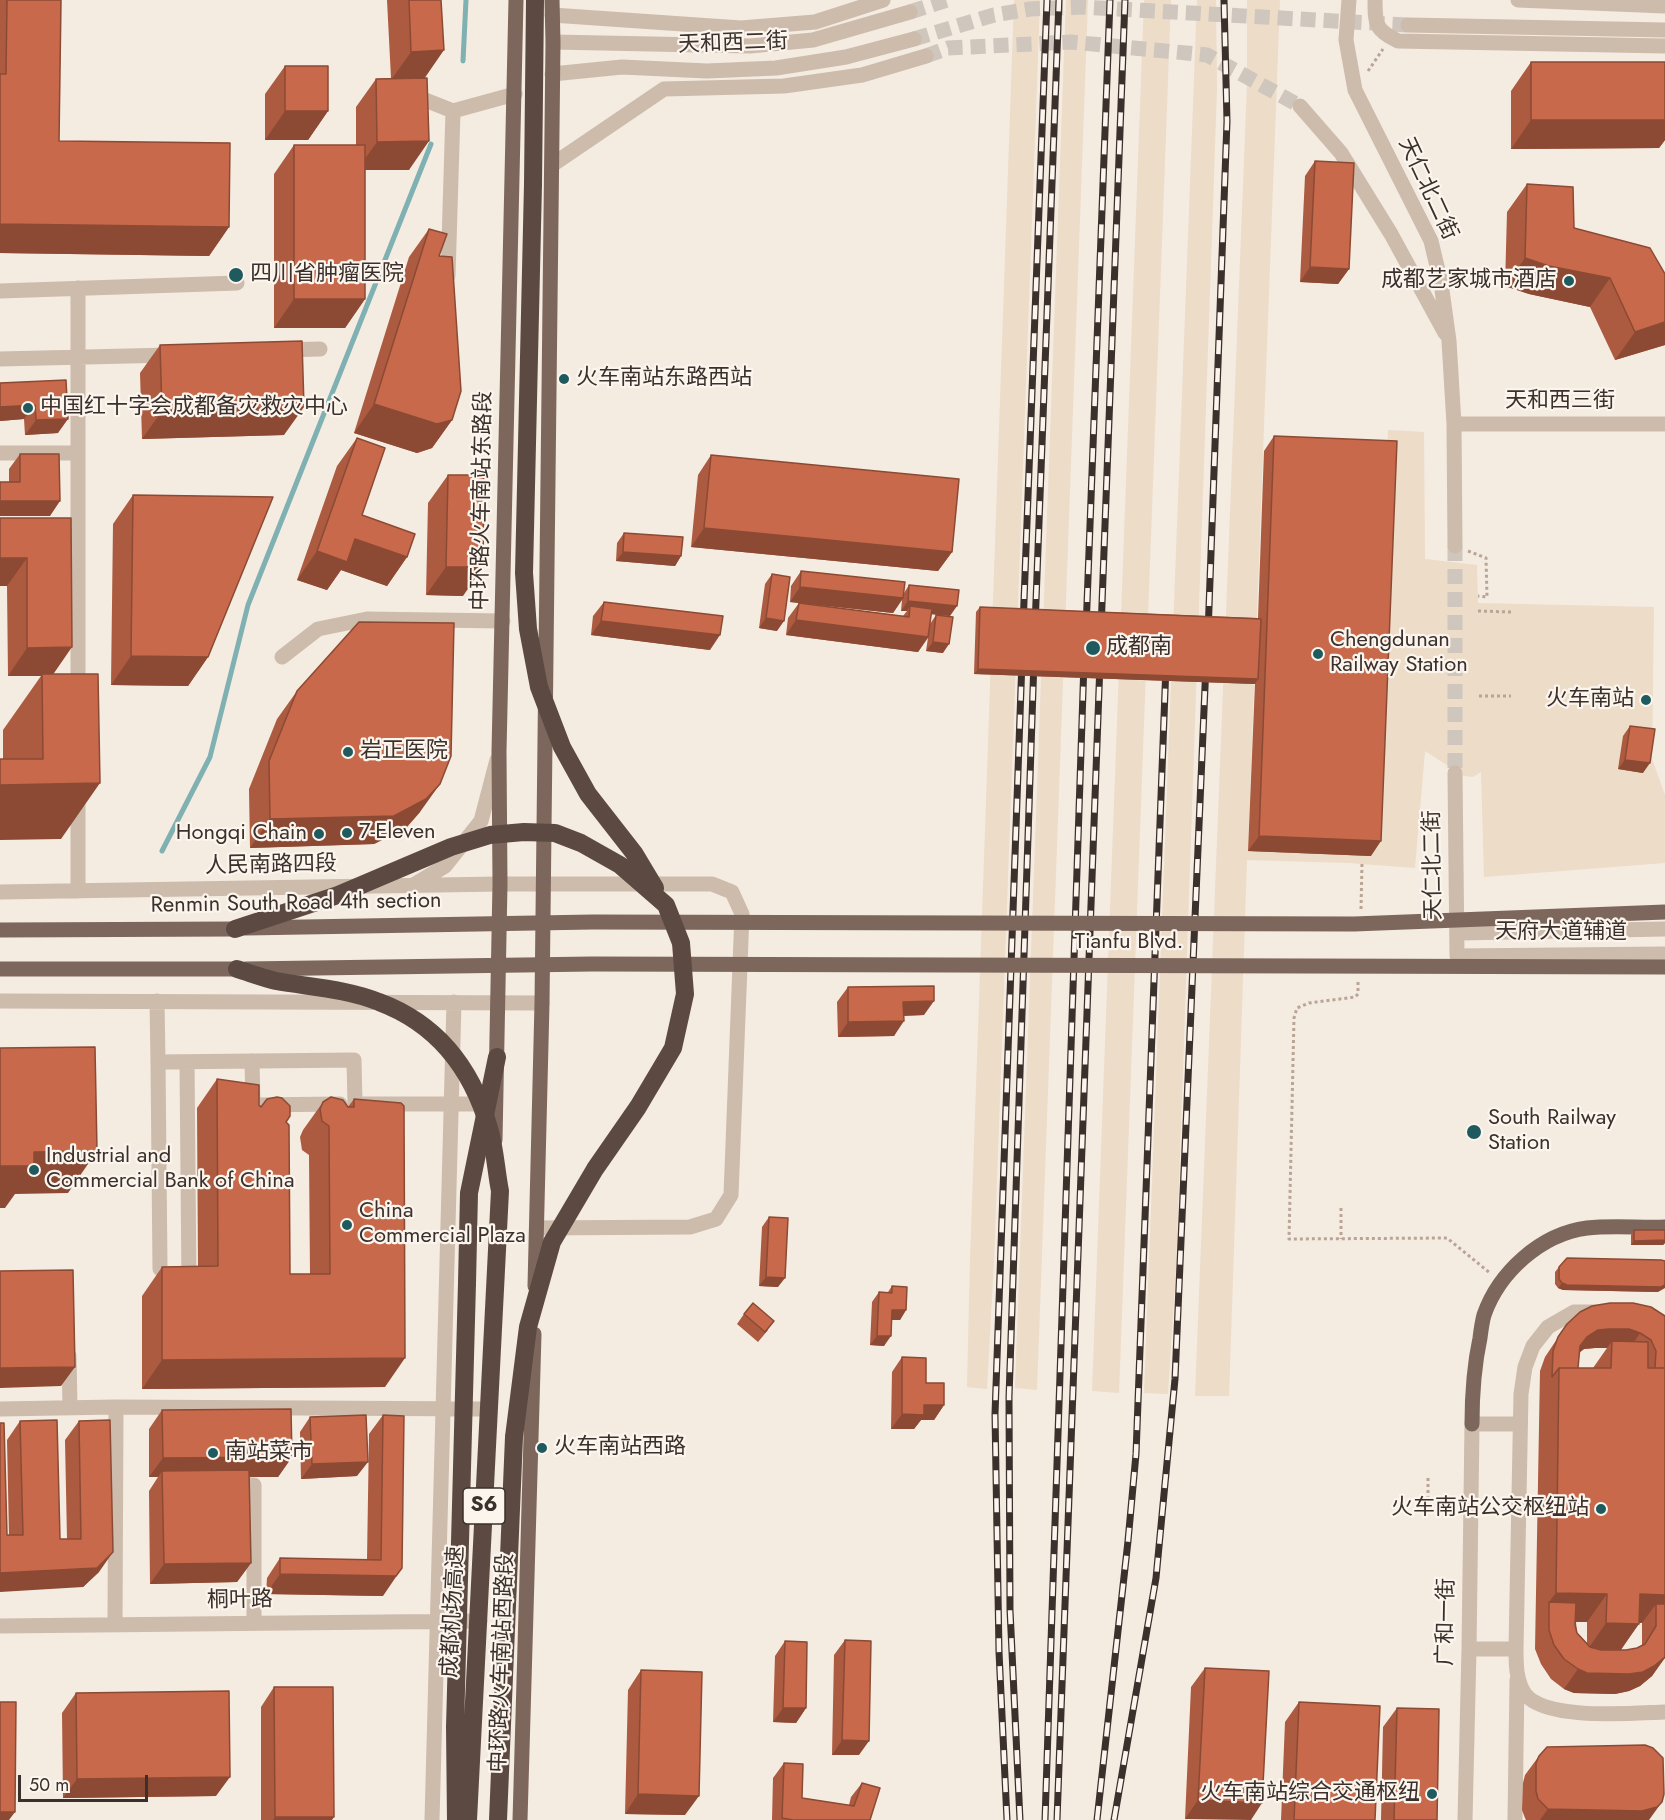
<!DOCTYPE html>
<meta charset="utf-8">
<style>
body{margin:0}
#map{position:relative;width:1665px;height:1820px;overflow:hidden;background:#f4ebe1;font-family:Jost,sans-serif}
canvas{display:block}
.scale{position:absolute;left:18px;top:1775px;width:130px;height:27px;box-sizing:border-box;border:3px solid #3b302b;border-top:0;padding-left:8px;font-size:18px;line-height:21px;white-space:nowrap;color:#3b302b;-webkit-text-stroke:4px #fbf5ee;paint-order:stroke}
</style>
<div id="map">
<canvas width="1665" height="1820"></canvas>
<div class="scale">50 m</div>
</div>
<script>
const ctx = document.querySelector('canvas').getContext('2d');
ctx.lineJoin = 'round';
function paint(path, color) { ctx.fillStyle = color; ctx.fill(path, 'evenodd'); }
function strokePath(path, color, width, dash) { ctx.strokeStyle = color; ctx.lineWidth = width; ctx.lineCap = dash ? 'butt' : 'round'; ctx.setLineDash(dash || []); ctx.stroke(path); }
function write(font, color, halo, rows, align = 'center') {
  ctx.font = font + ' Jost,"Noto Sans SC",sans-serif'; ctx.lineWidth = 4.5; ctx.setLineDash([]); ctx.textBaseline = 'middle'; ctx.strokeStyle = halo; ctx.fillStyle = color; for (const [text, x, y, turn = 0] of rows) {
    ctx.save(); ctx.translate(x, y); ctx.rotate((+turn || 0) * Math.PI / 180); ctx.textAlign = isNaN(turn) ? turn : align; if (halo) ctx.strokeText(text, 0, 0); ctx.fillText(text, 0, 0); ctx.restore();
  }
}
paint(new Path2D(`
 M1014,0H1040L994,1261L987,1389L967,1387L970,1259Z
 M1066,0H1088L1037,1390L1015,1388Z
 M1144,0H1171L1119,1393L1092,1391Z
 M1197,0H1216L1217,89L1176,1269L1168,1394L1144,1393Z
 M1247,0H1280L1248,850L1371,855L1388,430L1424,432L1425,559L1477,565L1478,603L1654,607L1652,759L1665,795V863L1484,877L1481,772L1473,777L1464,776L1425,751L1415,868L1349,863L1247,860L1229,1396H1195L1247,84Z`), '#ecdcc8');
strokePath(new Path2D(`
 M463,61L466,0
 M162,851L210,757L248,605L431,144`), '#7fb0b2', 5);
strokePath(new Path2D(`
 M910,12L947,0
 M914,39L994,15L1030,9L1081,7L1408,25
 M926,56L948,48L1071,42L1207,55L1300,106
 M1455,546V773`), '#cfc6bd', 15, [15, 8]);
strokePath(new Path2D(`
 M1368,71L1383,49
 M1468,551L1486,558L1487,597L1478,596
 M1478,611L1511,612
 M1479,696H1511
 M1361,909L1362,864
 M1358,982V994L1355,997L1309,1003L1297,1008L1294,1018L1289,1239L1447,1238L1490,1273
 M1341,1208V1239
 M1428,1478V1499L1456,1500`), '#b9a596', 3, [3, 3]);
strokePath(new Path2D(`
 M1349,0L1346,40L1355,90L1431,241L1441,283L1449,341L1454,424L1455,546
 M1375,0C1375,24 1375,30 1398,41L1665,46
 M1518,0L1665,6
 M552,15L741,28L815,22L883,0
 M1408,25L1665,30
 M553,42L750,46L813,40L910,12
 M552,74L622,67L707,71L776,68L846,57L914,39
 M410,94L453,111L515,94
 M1300,106L1341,153L1391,234L1445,333
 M552,165L664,89L784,86L862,75L926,56
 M448,276L453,111
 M0,291L237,283
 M282,350L320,349
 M0,359L171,355
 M1454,424H1665
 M0,453H78
 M282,657L318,629L367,619L503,621
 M78,693V288
 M1455,773L1457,956L1665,954
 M78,795V891
 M412,886L445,866L481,821L497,760
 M0,892L500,884H712L732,892L742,914L731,1195L716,1219L690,1227L537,1228
 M1458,933L1665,929
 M0,1001L542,1003
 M157,1001L158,1062L354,1060L355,1104H491
 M252,1061L253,1105L340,1104
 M158,1062L160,1269
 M187,1062L189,1285
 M1599,1312H1574L1548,1327L1533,1346L1525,1367L1521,1394L1516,1649C1516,1664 1516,1681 1525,1694C1546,1721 1633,1713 1665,1712
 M69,1356L70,1407
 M0,1409L116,1407L489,1409
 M231,1485H254V1623
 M115,1625L116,1407
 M0,1626L480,1621
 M1469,1649H1516
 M432,1820L454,1002
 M1465,1820L1469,1649L1472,1424H1520
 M1515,1820L1517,1680`), '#cdbbac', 15);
strokePath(new Path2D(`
 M0,930L235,929
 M0,969H237
 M495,1140L500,884L499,751L516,0
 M535,1286L542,1003L553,42L552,0
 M1472,1424C1472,1395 1474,1366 1480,1338C1481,1330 1482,1322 1484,1315C1499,1272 1541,1234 1587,1228C1612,1225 1640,1228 1665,1227
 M520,1820L534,1334`), '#7d675c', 15);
strokePath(new Path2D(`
 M533,184L535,0
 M467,1283L469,1193L497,1057
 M498,1820L514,1437`), '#5c4a42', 18);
const rail = new Path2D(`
 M1023,627L1047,0
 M1035,627L1059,0
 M1086,630L1110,0
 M1101,630L1125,0
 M1208,634L1227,121L1224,0
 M1007,1820L999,1652L995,1414L1022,660
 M1020,1820L1010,1610L1009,1397L1034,660
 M1045,1820L1084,662
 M1057,1820L1100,663
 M1097,1820L1128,1541L1136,1454L1166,665
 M1114,1820L1156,1578L1175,1379L1206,664`);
strokePath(rail, '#3b302b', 7);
strokePath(rail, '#fbf5ee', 4.5, [14]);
strokePath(new Path2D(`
 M246,928L593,922L1354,924L1665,912
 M246,969L592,964L1665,967`), '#7d675c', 15);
strokePath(new Path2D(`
 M533,184L524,573L528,629L539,687L562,747L588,794L634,853L655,888
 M235,929L338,895L451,847L490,835L524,832L555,833L581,843L620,865L666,905L681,943L685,994L673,1048L638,1107L595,1169L552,1242L528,1327L514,1437
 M237,969C250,973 263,978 276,981C310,987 347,989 379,1002C438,1024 472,1069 489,1128C495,1148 496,1171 500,1191L468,1820
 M456,1820L455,1727L467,1283`), '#5c4a42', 18);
paint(new Path2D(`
 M0,0H61L59,141L229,227L209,256L0,253Z
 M387,0H441L424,78L409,170H365V299L345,328H274V174L294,145H356V107L376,79L391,78Z
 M1531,62H1665V140L1659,148L1511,149V91Z
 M285,66L328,111L308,140H265V94Z
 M1315,161L1349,269L1338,284L1300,282L1305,176Z
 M1527,184L1574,228L1665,345L1615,360L1590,307L1529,294L1505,286L1507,212Z
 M429,229L439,256L452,420L432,448L417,453L354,433L409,257Z
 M160,345L284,435L142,439L140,373Z
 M66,380L58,433L25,435L24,419L0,421V383Z
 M1274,436L1371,856L1248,851L1255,684L974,674L976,612L980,607L1258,618L1264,451Z
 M357,438L362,515L407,557L387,586L341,570L327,590L297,580L337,466Z
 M20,454L50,516L9,482V469Z
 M711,455L952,552L938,571L691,547L698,475Z
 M448,475L463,596L426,595L428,503Z
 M133,495L208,657L188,686L111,685L113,524Z
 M0,518H71L53,674L61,839L3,759V730L41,676H8L7,586Z
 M624,533L681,556L675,566L616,561L617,543Z
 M801,571L904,593L909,585L950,616L931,614L930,624L936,615L943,653L926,651L928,638L918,652L786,635L788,618L799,603L903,616L907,611H901L902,600L893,613L790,602L791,586Z
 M772,574L777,631L759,628L765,584Z
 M604,602L710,650L591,635L593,616Z
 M297,691L420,812L406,828L374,844L250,848L249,789L277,719Z
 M1630,726L1643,773L1618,769L1623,736Z
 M848,987L924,1015L904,1016L894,1036L838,1037L837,1002Z
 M217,1079L286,1122L290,1274H310L309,1155L302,1150L300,1137L303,1130L323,1102L348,1107L354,1099L385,1387L142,1389V1296L162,1267L198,1266L197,1108Z
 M769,1217L778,1287L759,1286L762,1227Z
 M1634,1230H1665V1243L1663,1245H1631V1235Z
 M1559,1267L1658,1292L1563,1290L1558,1288L1555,1284V1272Z
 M892,1286L906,1310L900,1320H891L884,1346L870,1345L872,1302L879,1292H888Z
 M744,1314L768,1330L758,1342L737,1324Z
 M1665,1316V1658L1652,1676L1640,1686L1629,1691L1615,1694L1574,1693L1564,1689L1551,1679L1541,1664L1535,1649L1540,1371L1545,1357L1567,1324ZM1595,1348H1607L1593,1368H1578L1579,1353L1584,1349ZM1576,1622H1587V1643L1577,1633ZM1639,1623H1642V1645L1637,1648L1626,1650H1621Z
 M902,1357L944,1405L934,1420H921L914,1429H891L892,1372Z
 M162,1410L292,1457L278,1477H249L251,1563L237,1582L150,1584L149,1491L158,1477H149V1429Z
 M383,1415V1596L266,1594L267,1578L280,1558L367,1560L369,1434Z
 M310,1417L357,1476L301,1479L300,1432Z
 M20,1421L60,1539H67L65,1440L79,1421L99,1572L83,1587L7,1535H9L7,1440Z
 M845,1640L859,1755H832L834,1655Z
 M785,1641L806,1708L796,1723L773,1722L775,1656Z
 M1205,1668L1262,1803L1185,1819L1191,1687Z
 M641,1670L685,1815L625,1814L628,1690Z
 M274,1687L332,1820H261V1707Z
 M76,1693L216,1796L63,1798L62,1713Z
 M1299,1702L1375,1820H1281L1285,1722Z
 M1397,1708L1437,1820H1381L1383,1727Z
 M1539,1756L1649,1820H1526L1525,1818L1522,1810L1523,1783L1525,1775Z
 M784,1763L802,1798L849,1805L851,1797L862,1783L870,1820H772L773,1778Z`), '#ac5a40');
paint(new Path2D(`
 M444,50L424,79L391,80L411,52Z
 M285,111H328L308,140H265Z
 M1531,120H1665V140L1659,148L1511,149Z
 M429,141L409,170H357L377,142Z
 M0,224L229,227L209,256L0,253Z
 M1525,258L1610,278L1590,307L1529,294L1505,286Z
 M1310,267L1349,269L1338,284L1300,282Z
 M294,299H365L345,328H274Z
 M1665,322V345L1615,360L1635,332Z
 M374,404L452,420L432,448L417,453L354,433Z
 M35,405L24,419L0,421V407Z
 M304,407L284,435L142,439L162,411Z
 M68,419L58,433L25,435L36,420Z
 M0,501H60L50,516H0Z
 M704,528L952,552L938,571L691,547Z
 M355,539L407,557L387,586L341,570L327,590L297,580L317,551Z
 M623,552L681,556L675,566L616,561Z
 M0,558H27L7,586H0Z
 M446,567H483L463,596L426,595Z
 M800,587L903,598L893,613L790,602Z
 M908,601L957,606L950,616L909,612L910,606L907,611H901Z
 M766,618L784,621L777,631L759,628Z
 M796,620L928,637L918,652L786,635Z
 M601,621L720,635L710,650L591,635Z
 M933,642L949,644L943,653L926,651Z
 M72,647L52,676L42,674L41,676H8L27,648Z
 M131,656L208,657L188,686L111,685Z
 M978,669L1258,679L1255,684L974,674Z
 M1625,760L1650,763L1643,773L1618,769Z
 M100,783L61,839L0,840V785Z
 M440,784L420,812L406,828L374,844L250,848L270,819Z
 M1259,836L1381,841L1371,856L1248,851Z
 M934,1001L924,1015L893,1016L903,1002Z
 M904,1021L894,1036L838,1037L848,1022Z
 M97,1151L68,1193L15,1194L5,1208H0V1166L34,1152Z
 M1665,1240V1243L1663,1245H1631L1634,1241Z
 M766,1277L785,1278L778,1287L759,1286Z
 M1562,1283L1665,1285V1288L1658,1292L1563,1290L1558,1288Z
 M892,1310H906L900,1320H885Z
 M1609,1329H1629L1640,1333L1627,1352L1612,1341L1607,1348H1595L1584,1349L1573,1357L1566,1366L1587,1337L1598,1330Z
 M877,1336H891L884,1346L870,1345Z
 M405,1358L385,1387L142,1389L162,1360Z
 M75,1367L61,1386L0,1388V1368Z
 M924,1405H944L934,1420H921L914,1429H891L902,1414Z
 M292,1457L278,1477H162V1471L158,1477H149L163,1458Z
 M368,1462L357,1476L301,1479L312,1464Z
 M113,1552L99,1572L83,1587L0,1592V1573Z
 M251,1563L237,1582L150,1584L164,1564Z
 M402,1568L383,1596L266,1594L280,1574Z
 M1556,1593L1607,1594L1587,1622H1549V1602Z
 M1640,1594L1665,1595V1623L1656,1604L1642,1623H1620Z
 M1606,1623L1639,1624L1619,1652H1586Z
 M1665,1657L1652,1676L1640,1686L1629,1691L1615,1694L1574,1693L1564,1689L1578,1669Z
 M783,1708H806L796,1723L773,1722Z
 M842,1740L869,1741L859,1755H832Z
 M230,1777L216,1796L63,1798L77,1779Z
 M638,1794L699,1796L685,1815L625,1814Z
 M1198,1800L1262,1803L1251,1820L1185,1819Z
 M1662,1802L1649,1820H1540L1548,1809Z
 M0,1812H15L9,1820H0Z
 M275,1817H334L332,1820H273Z`), '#8c4a34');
const building = new Path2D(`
 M7,0H61L59,141L230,143L229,227L0,224V74H6Z
 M409,0H441L444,50L411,52Z
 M1531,62H1665V120H1531Z
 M285,66H328V111H285Z
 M427,78L429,141L377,142L376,79Z
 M294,145H365V299H294Z
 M1315,161L1354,163L1349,269L1310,267Z
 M1527,184L1573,187L1574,228L1650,248L1665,274V322L1635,332L1610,278L1549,266L1525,258Z
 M429,229L447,234L439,256L452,257L461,391L452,420L437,424L374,404Z
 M302,341L304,407L162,411L160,345Z
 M66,380L68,419L36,420L35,405L0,407V383Z
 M1274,436L1397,441L1381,841L1259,836Z
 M357,438L385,448L362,515L415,534L407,557L355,539L347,562L317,551Z
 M20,454H59L60,501H0V482H20Z
 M711,455L959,479L952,552L704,528Z
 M448,475H484L483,567H446Z
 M133,495L273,497L208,657L131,656Z
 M0,518H71L72,647L27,648V558H0Z
 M624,533L683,537L681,556L623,552Z
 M801,571L905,582L903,598L800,587Z
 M772,574L790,577L784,621L766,618Z
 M909,585L959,590L957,606L908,601Z
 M604,602L723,616L720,635L601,621Z
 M799,603L909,617L910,606L932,609L928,637L796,620Z
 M980,607L1261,619L1258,679L978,669Z
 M936,615L953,617L949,644L933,642Z
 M359,622L454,623L451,756L440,784L426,799L394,816L270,819L269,761L297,691Z
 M42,674H98L100,783L0,785V759H43Z
 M1630,726L1655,729L1650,763L1625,760Z
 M934,986V1001L903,1002L904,1021L848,1022V987Z
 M95,1047L97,1151L34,1152V1166H0V1048Z
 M217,1079L259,1085V1105L261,1107L267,1099L277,1097L282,1098L290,1106V1116L286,1122L289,1125L290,1274H330L329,1126L322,1121L320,1109L323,1102L331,1097L343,1100L348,1107H354V1099L401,1103L404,1106L405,1358L162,1360V1267L218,1266Z
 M769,1217L788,1218L785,1278L766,1277Z
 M1634,1230H1665V1240L1634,1241Z
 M1567,1258L1661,1260L1665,1261V1285L1661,1287L1567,1285L1562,1283L1559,1279V1267Z
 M73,1270L75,1367L0,1368V1271Z
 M892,1286L907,1287L906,1310H892L891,1336H877L879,1292L892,1293Z
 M753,1303L774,1321L765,1332L744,1314Z
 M1610,1303H1633L1651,1307L1665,1316V1368H1655L1656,1351L1651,1340L1640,1333L1629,1329H1609L1598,1330L1587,1337L1580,1346L1578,1368H1559L1552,1377L1553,1351L1558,1337L1567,1324L1580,1312L1592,1306Z
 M1612,1341L1648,1342V1368H1665V1595L1640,1594L1639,1624L1606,1623L1607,1594L1556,1593L1559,1368H1611Z
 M902,1357L926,1358V1383H944V1405H924V1415L902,1414Z
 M291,1409L292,1457L163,1458L162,1410Z
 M366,1415L368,1462L312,1464L310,1417Z
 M383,1415L404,1416L402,1568L396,1576L280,1574V1558L381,1560Z
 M57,1420L60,1539H81L79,1421L110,1420L113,1552L97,1568L0,1573V1423H4L7,1535H23L20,1421Z
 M249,1470L251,1563L164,1564L162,1471Z
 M1549,1602L1576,1603L1575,1625L1577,1633L1590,1647L1601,1650H1626L1637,1648L1645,1644L1656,1626V1604H1665V1657L1654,1666L1643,1672L1629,1674L1587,1673L1578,1669L1564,1659L1554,1645L1549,1630Z
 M845,1640L871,1641L869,1741L842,1740Z
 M785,1641L807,1642L806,1708H783Z
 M1205,1668L1269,1671L1262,1803L1198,1800Z
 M641,1670L702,1672L699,1796L638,1794Z
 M274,1687H333L334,1817H275Z
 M229,1691L230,1777L77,1779L76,1693Z
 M0,1702H16L15,1812H0Z
 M1299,1702L1380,1706L1375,1820H1294Z
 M1397,1708L1439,1709L1437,1820H1394Z
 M1645,1745L1653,1748L1663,1758L1664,1794L1662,1802L1657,1807L1642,1811L1548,1809L1538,1799L1536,1791V1763L1539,1756L1547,1747Z
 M784,1763L803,1764L802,1798L854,1806L862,1783L880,1788L870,1820H793L782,1818Z`);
paint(building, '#c8694b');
strokePath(building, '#8c4a34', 1.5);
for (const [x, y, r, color] of [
 [236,275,8,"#1f5a5e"],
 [1569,281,6,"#1f5a5e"],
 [564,379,6,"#1f5a5e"],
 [28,408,6,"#1f5a5e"],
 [1093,648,8,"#1f5a5e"],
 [1318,654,6,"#1f5a5e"],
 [1646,700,6,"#1f5a5e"],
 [348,752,6,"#1f5a5e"],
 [347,833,6,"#1f5a5e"],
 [319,834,6,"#1f5a5e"],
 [1474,1132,8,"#1f5a5e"],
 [34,1170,6,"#1f5a5e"],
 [347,1225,6,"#1f5a5e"],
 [542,1448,6,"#1f5a5e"],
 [213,1453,6,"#1f5a5e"],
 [1601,1509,6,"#1f5a5e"],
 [1432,1794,6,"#1f5a5e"]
]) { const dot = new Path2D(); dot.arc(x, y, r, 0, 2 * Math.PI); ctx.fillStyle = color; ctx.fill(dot); strokePath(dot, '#fbf5ee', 2); }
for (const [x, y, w] of [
 [484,1506,42]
]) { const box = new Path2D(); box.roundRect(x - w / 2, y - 18, w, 36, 4.5); ctx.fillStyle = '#fbf5ee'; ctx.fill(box); strokePath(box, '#3b302b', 1.5); }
write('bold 21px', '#3b302b', null, [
 ["S6",484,1506]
]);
write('22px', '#3b302b', '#fbf5ee', [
 ["天和西二街",733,44,-2],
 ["天仁北二街",1427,189,65],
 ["天和西三街",1560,402],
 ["中环路火车南站东路段",483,501,-89],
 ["天仁北二街",1434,865,-91],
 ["人民南路四段",271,866,-1],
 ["Renmin South Road 4th section",296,904,-1],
 ["天府大道辅道",1561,933],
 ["Tianfu Blvd.",1129,943],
 ["桐叶路",240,1601,-1],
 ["成都机场高速",454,1612,-87],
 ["广和一街",1447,1622,-89],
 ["中环路火车南站西路段",503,1663,-88]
]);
write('22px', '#3b302b', '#fbf5ee', [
 ["四川省肿瘤医院",250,275],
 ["成都艺家城市酒店",1557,281,"right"],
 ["火车南站东路西站",576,379],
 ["中国红十字会成都备灾救灾中心",40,408],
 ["Chengdunan",1330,641],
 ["Railway Station",1330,666],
 ["成都南",1106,648],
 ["火车南站",1634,700,"right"],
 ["岩正医院",360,752],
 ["7-Eleven",359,833],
 ["Hongqi Chain",307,834,"right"],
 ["South Railway",1488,1119],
 ["Station",1488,1144],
 ["Industrial and",46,1157],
 ["Commercial Bank of China",46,1182],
 ["China",359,1212],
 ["Commercial Plaza",359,1237],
 ["火车南站西路",554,1448],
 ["南站菜市",225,1453],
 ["火车南站公交枢纽站",1589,1509,"right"],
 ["火车南站综合交通枢纽",1420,1794,"right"]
], 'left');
</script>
